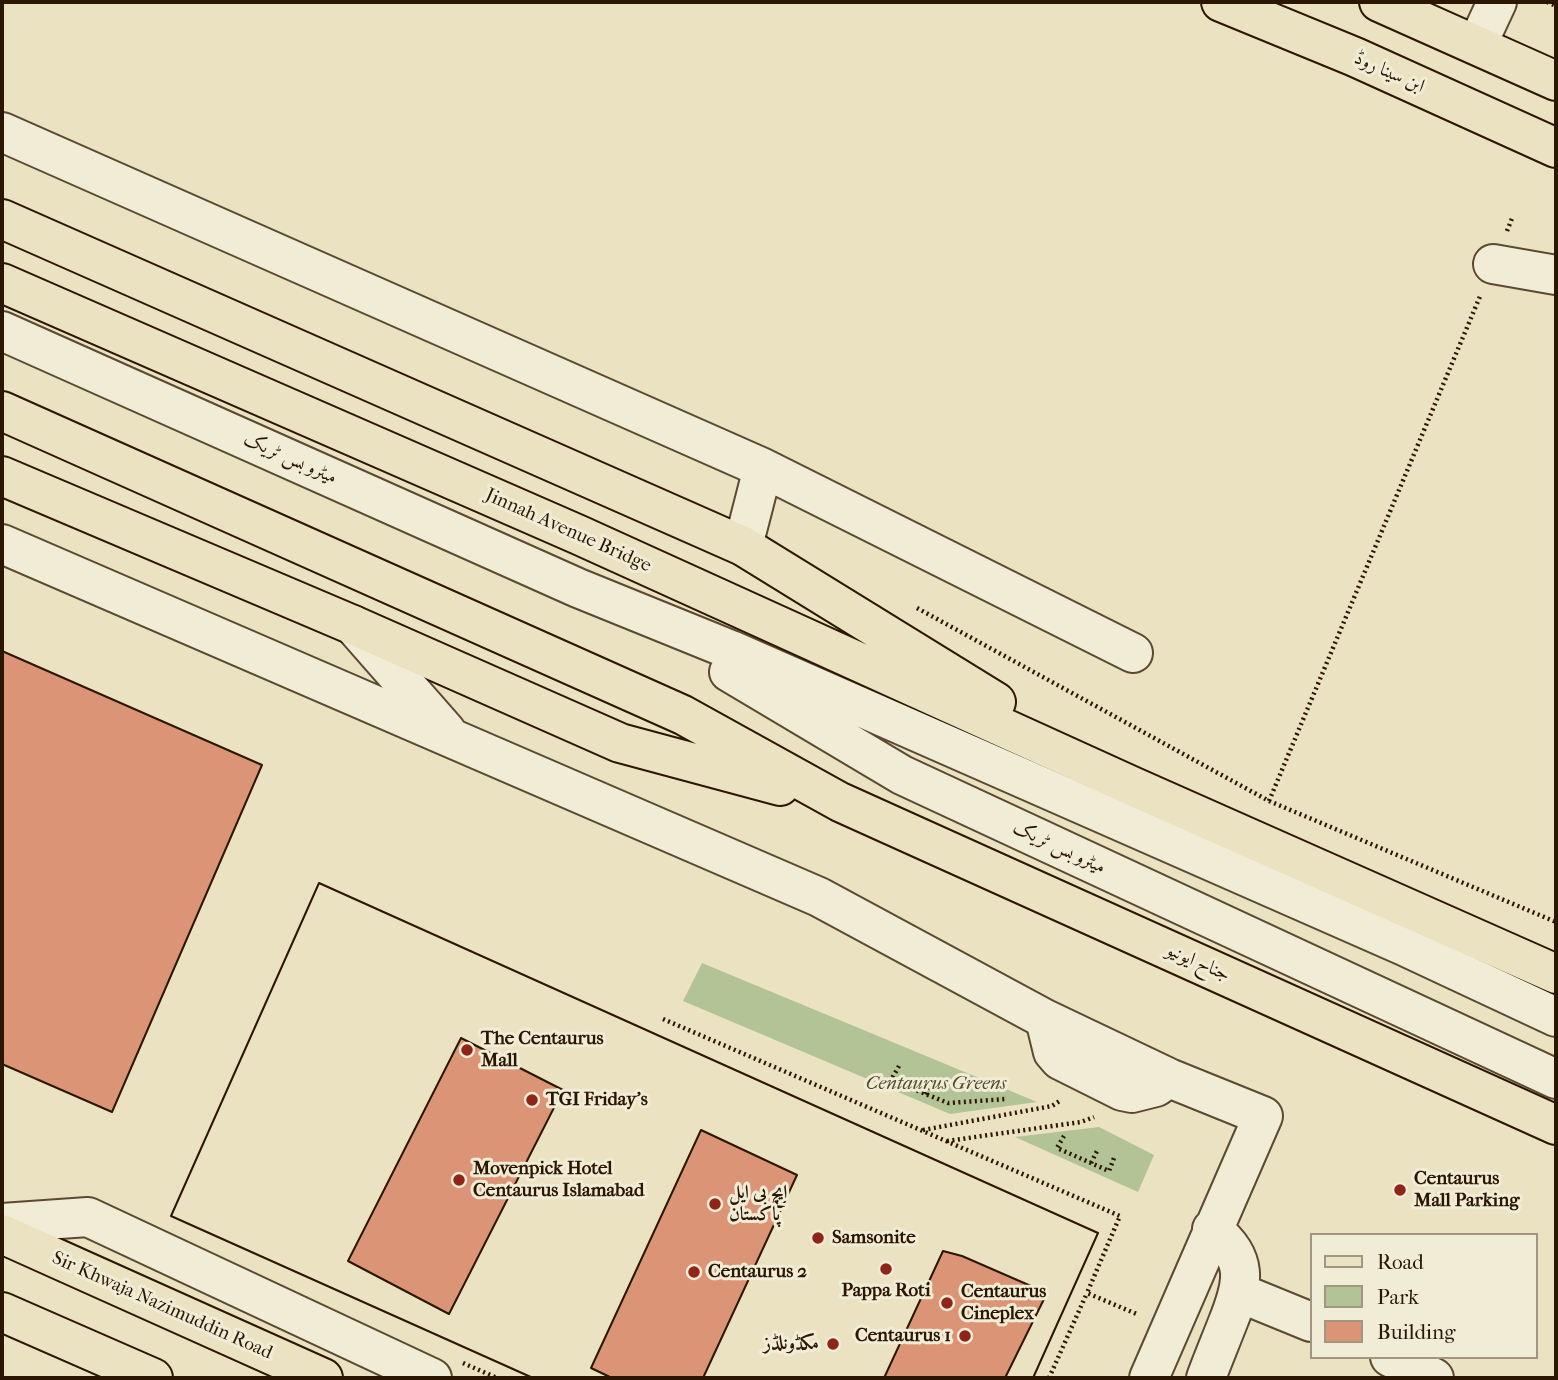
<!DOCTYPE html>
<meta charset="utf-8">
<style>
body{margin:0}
#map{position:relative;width:1558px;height:1380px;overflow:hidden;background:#eae2c0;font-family:"IM FELL French Canon",serif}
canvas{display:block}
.frame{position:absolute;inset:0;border:4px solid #2b1602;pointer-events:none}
.legend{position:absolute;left:1310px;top:1233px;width:228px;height:126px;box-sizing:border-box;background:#f1ecd6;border:2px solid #a29681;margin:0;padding:9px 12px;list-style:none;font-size:21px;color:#2b1602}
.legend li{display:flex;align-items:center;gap:14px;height:35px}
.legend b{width:35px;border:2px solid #a29681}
</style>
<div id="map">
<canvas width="1558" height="1380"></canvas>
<div class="frame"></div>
<ul class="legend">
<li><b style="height:9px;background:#eae2c0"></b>Road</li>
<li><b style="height:19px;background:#b2c496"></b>Park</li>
<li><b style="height:19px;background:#dc9476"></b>Building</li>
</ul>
</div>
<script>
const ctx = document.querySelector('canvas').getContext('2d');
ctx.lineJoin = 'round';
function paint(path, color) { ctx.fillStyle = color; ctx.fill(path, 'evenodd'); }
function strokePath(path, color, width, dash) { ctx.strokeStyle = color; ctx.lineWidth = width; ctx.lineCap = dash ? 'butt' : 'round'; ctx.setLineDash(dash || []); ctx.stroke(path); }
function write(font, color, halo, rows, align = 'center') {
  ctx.font = font + ' "IM FELL French Canon",Amiri,serif'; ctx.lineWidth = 6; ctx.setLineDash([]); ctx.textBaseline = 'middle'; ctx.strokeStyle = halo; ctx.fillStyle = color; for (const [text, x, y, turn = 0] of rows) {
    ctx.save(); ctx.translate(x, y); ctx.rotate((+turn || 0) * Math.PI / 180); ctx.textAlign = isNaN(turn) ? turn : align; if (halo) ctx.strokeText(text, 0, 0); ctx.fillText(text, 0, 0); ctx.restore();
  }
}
paint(new Path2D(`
 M702,963L1037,1102L950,1114L683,1001Z
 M1099,1127L1154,1155L1138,1192L1015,1137Z`), '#b2c496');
const building = new Path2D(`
 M2,651L262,765L112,1112L2,1064Z
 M319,883L1098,1233L1033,1378H533L171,1216Z
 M319,883L1098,1233L1033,1378H533L171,1216Z
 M461,1038L563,1090L449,1314L348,1261Z
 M701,1130L797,1175L703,1378H612L591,1368Z
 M943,1251L962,1256L1047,1293L1005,1378H884Z`);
paint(building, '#dc9476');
strokePath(building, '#2b1602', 2);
const minor = new Path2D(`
 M1477,45L1497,2
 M2,132L763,468L1133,653
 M1493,264L1556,275
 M2,331L578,588L731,650L1402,945L1556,1017
 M2,544L819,897L1045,1019L1169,1078L1263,1116L1149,1378
 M743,546L763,468
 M353,625L446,731
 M729,672L902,775L1556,1079
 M1045,1019L1053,1052L1060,1060L1122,1091L1132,1093L1156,1087L1169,1078
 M2,1223L88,1217L432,1378
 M1240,1293L1311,1322
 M1390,1357L1434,1378
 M1206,1378C1213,1359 1221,1340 1228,1322C1244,1282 1249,1258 1212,1229`);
const major = new Path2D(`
 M1221,2L1355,57L1556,148
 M1379,2L1556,81
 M2,219L743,546L996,702
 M2,283L579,535L1132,786L1556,974
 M2,411L683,715L840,802L1556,1125
 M2,476L353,625L620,743L780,786
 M2,1234L323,1378
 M2,1312L153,1378`);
strokePath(minor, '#5b4932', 42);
strokePath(major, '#2b1602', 42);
strokePath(new Path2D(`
 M1547,2L1556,6
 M1507,231L1513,216
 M917,608L1269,801L1556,922
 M1269,801L1481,294
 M663,1019L1120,1216L1087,1293L1139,1315
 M899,1066L891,1080L948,1103L1006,1099
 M925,1094L934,1080
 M923,1130L1052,1106L1061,1100
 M1064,1136L1057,1148L1109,1171L1114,1158
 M947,1141L1081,1122L1094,1117
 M1091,1163L1097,1151
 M463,1363L497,1378
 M1049,1378L1087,1293`), '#2b1602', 4.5, [2, 3.5]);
strokePath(minor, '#f1ecd6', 38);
strokePath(major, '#eae2c0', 38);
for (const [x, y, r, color] of [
 [467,1050,7,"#8f2418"],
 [532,1100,7,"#8f2418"],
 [459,1180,7,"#8f2418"],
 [1400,1190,7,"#8f2418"],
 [715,1204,7,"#8f2418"],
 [818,1238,7,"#8f2418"],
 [886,1269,7,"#8f2418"],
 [694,1272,7,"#8f2418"],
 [947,1303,7,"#8f2418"],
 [965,1336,7,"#8f2418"],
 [833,1344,7,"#8f2418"]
]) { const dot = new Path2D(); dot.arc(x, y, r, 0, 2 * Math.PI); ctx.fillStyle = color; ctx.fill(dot); strokePath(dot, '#f1ecd6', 2.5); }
write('19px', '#2b1602', '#f1ecd6', [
 ["ابن سینا روڈ",1389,73,24],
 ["میٹرو بس ٹریک",290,459,24],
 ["Jinnah Avenue Bridge",568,531,24],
 ["میٹرو بس ٹریک",1059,848,25],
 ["جناح ایونیو",1198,963,24],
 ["Sir Khwaja Nazimuddin Road",162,1306,24]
]);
write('bold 19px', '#2b1602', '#f1ecd6', [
 ["The Centaurus",481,1039],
 ["Mall",481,1061],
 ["TGI Friday's",546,1100],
 ["Movenpick Hotel",473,1169],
 ["Centaurus Islamabad",473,1191],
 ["Centaurus",1414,1179],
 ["Mall Parking",1414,1201],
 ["ایچ بی ایل",729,1193],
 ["پاکستان",729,1215],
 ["Samsonite",832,1238],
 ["Centaurus 2",708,1272],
 ["Pappa Roti",886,1291,"center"],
 ["Centaurus",961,1292],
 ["Cineplex",961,1314],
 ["Centaurus 1",951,1336,"right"],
 ["مکڈونلڈز",819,1344,"right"]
], 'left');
write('italic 19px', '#544a2e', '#f1ecd6', [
 ["Centaurus Greens",936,1084]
]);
</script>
